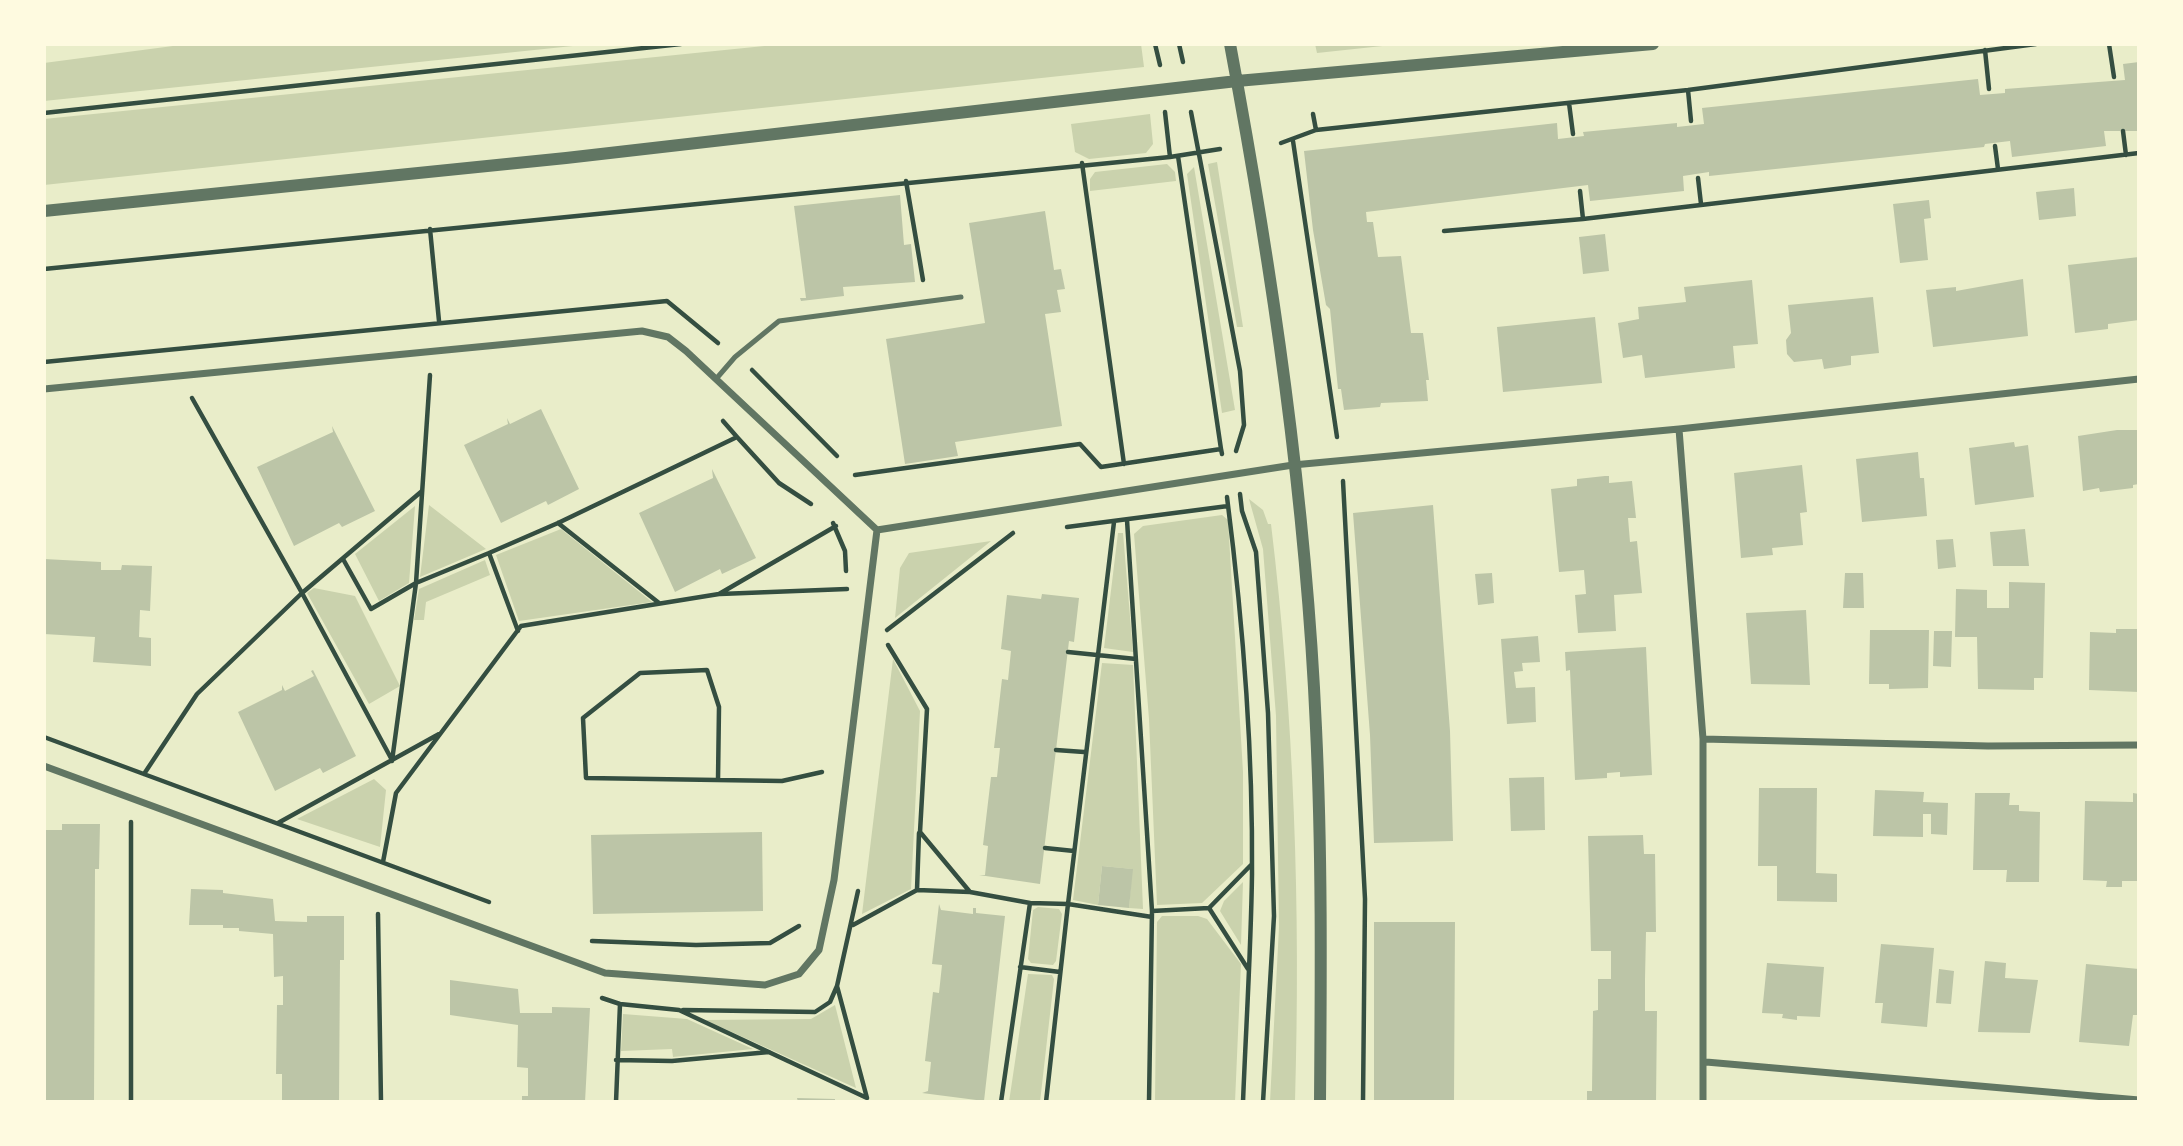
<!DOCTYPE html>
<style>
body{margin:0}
#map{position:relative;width:2183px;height:1146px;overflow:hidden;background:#e9edc9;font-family:"DM Sans",sans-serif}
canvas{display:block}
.frame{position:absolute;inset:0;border:46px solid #fefae0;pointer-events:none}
</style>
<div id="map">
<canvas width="2183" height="1146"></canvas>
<div class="frame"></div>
</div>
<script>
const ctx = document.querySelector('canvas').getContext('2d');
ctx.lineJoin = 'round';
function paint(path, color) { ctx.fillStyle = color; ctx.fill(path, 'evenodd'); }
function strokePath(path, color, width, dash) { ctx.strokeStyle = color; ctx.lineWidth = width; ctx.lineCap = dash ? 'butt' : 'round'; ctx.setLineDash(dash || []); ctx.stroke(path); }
paint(new Path2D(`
 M188,44H592L44,101V63Z
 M784,44H1141L1144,67L44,185V119Z
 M1315,44H1401L1317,53Z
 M1150,114L1153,144L1146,153L1089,159L1075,152L1071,124Z
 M1217,162L1243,327H1237L1208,164Z
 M1167,164L1175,172L1176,181L1090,191V179L1095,172Z
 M1194,167L1235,410L1222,413L1187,174Z
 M1249,499L1263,510L1268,524H1271C1294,715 1301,910 1295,1102H1270L1279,927L1276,716L1263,549Z
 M429,505L486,549L420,577Z
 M415,506L409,583L379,601L355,554Z
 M1222,515L1228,520L1243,772V864L1202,903L1157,905L1149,719L1134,534L1143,526Z
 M561,529L652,602L519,621L496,555Z
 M1118,533H1123L1133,652L1104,648Z
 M991,541L895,618L900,568L909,553Z
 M485,560L490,575L426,602L424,620H414L419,589Z
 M314,588L355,596L400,686L369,704L307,593Z
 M893,659L920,711L911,889L862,914Z
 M1102,663L1133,665L1143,909L1129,908L1132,869L1102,866L1098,905L1073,900Z
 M374,779L386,790L380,847L297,819Z
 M1243,882L1241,945L1220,911L1224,901Z
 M1038,907L1059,909L1062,914L1056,961L1053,965L1031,963L1028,959L1033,910Z
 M1162,916H1198L1207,919L1241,964L1235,1102H1155L1157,922Z
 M1028,974L1052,975L1054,979L1040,1102H1009Z
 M835,1005L856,1088L705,1020L811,1019Z
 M623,1014L687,1019L753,1049L673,1057L672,1049L621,1051Z`), '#cad2ad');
paint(new Path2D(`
 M2139,62V131H2104L2106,146L2012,157L2010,141L1985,144L1984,147L1709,176V172L1683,176L1684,191L1590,201L1588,185L1366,212L1367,222H1373L1378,257L1401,256L1411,333H1423L1429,380H1426L1428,401L1381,403L1380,407L1344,410L1341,389H1338L1330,309L1326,305L1313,230L1304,151L1557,123L1558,139L1584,136L1583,132L1677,123V127L1704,124L1702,108L1978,79L1980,95L2005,93V89L2125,80L2123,64Z
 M2074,188L2076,216L2039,220L2036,192Z
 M900,195L904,245L911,244L915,282L843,287L844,296L801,301L800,298H806L794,206Z
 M1929,200L1931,218L1924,219L1928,260L1900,263L1893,204Z
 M1045,211L1054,270L1061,269L1065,289L1057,290L1061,312L1045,314L1062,426L955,442L958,456L905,464L886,339L985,323L969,223Z
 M1605,234L1609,271L1583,274L1579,237Z
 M2139,257V320L2108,324V329L2075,333L2068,265Z
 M2023,279L2028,336L1933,347L1926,290L1956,287V291Z
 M1752,280L1758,344L1733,346L1735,368L1645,378L1642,355L1623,358L1618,323L1639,319L1638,307L1686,302L1684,287Z
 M1873,297L1879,353L1851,356V365L1824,369L1822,359L1794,362L1787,354L1786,340L1791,333L1788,305Z
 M1595,317L1602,383L1503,392L1497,327Z
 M541,409L579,489L548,505L546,501L501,523L464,445L508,424L507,418L510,424Z
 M332,426L375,511L342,527L339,523L294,546L257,467L333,432Z
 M2117,430H2139V484L2133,485V488L2100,492L2099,488L2083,491L2078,436Z
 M2014,442L2015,447L2028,445L2034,497L1975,505L1969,448Z
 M1918,452L1920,478H1924L1927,516L1862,522L1856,459Z
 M1802,465L1807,512L1800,513L1803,545L1772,548L1773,555L1741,558L1734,473Z
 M712,469L756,558L722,574L720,569L675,592L639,513L713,478Z
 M1605,476H1609V483L1632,481L1636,518H1628L1630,542L1637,541L1642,593L1614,595L1616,631L1578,633L1575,595L1586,594L1584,570L1559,572L1551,489L1577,486V479Z
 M1433,505L1450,731L1453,841L1374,843L1370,735L1353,513Z
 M2025,529L2029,566H1993L1990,532Z
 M1953,539L1956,567L1938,569L1936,540Z
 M44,559L101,562V570H121L122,565L152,566L150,611L140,610L139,637L151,638V666L93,662L95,637L44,634Z
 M1492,573L1494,603L1478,605L1475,574Z
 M1845,573H1863L1864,608H1843Z
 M2009,582L2045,583L2043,678H2034V690L1978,689L1977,637H1955L1956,589L1987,590V608H2009Z
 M1042,594L1079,598L1074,642L1069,641L1040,884L979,875H985L988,846L983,845L991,777H997L1000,748H994L1002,679L1008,680L1011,651L1001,649L1007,595L1041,599Z
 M1806,610L1810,685L1751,684L1746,613Z
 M2116,629H2139V692L2089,690L2090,632L2116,633Z
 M1870,630H1929L1928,688L1889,689V684H1869Z
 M1934,631H1952L1951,667L1933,666Z
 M1538,636L1540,662L1522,663L1523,671L1514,672L1516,688L1535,687L1536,722L1507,724L1501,639Z
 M1646,647L1652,775L1620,777V772L1607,773V778L1575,780L1570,670L1566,671L1565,652Z
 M313,670L356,756L323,773L320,768L275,791L238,712L282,690V685L285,691L314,676L311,671Z
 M1544,777L1545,830L1511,831L1509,778Z
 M1759,788H1817L1816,873L1837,874V902L1777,901V866H1758Z
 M1875,790L1924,792L1923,802L1948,803L1947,835L1931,834V814H1923V837L1873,836Z
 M1975,793H2010L2009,805H2019V811L2040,812L2039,882H2006L2007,870H1973Z
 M2133,793L2139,794V881H2122V887H2106L2107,881L2083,880L2085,801L2133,802Z
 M62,824H100L99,869H95L94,1102H44V830H62Z
 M762,832L763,911L593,914L591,835Z
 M1643,835L1644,854H1655L1656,932H1646L1645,979V1011H1657L1656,1102H1587V1091H1592L1593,1011L1598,1010V979H1611V951H1591L1588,836Z
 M1102,866L1133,869L1129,908L1098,905Z
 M191,889L223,890V893L273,899L275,921L307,922V916H344V960H340L339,1102H282V1074H276L277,1005H283V976L274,977L273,934L239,931V928H223V925H189Z
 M939,904L941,910L973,914V908H976V913L1005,916L984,1101L922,1093L928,1091L931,1062L925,1061L933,992L939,993L942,965L932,964Z
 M1374,922H1455L1454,1102H1374Z
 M1881,944L1934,948L1927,1027L1881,1023L1883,1003H1875Z
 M1985,961L2006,963L2005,978L2038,980L2030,1033L1978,1032Z
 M1767,963L1824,967L1820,1017L1797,1016V1020L1782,1018L1783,1014L1762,1013Z
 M2086,964L2139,969V1015H2133L2129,1046L2079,1042Z
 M1939,969L1954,971L1951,1004L1936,1003Z
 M450,980L518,989L520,1013H552V1007L590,1008L585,1102H522V1096H528V1068L517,1067L518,1025L450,1015Z
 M797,1098L835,1099V1102H798Z`), '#bcc5a7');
strokePath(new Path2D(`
 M1155,44L1160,65
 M1179,44L1183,62
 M2109,44L2114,77
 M1985,50L1989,89
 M1688,90L1691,121
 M1569,103L1573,134
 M1165,112L1170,157
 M1191,112L1240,371L1244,425L1236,451
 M44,113L681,44
 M1313,114L1316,130
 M2123,131L2126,155
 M1293,141L1337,437
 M1281,143L1316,130L1688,90L2036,44
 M1995,146L1998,169
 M1178,156L1221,449
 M1082,163L1124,464
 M1698,178L1701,204
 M906,181L923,280
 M1580,191L1583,219
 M430,229L439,321
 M1444,231L1583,219L2139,153
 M44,269L1170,157L1220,149
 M44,362L667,301L718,343
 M752,370L837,456
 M737,437L779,483L811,504
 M855,475L1080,444L1101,467L1221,449L1222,454
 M1343,481L1365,899L1363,1102
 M1240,494L1242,511L1256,552L1268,713L1274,916L1263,1102
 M1227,497C1243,622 1253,748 1252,874C1251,950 1246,1026 1243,1102
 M1127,520L1152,911L1149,1102
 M1114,522L1068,904L1152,917
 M558,523L659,603
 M833,523L845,551L846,571
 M1067,527L1228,506
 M343,559L371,609L416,583L489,553
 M720,594L847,589
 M887,630L1013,533
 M518,631L489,553L558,523L737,437L723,421
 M888,645L927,709L920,832L970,892L1030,903L1001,1102
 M1068,652L1136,659
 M44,737L489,902
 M1056,750L1084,752
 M392,760L302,593L422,491
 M392,761L416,583L430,375
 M144,774L197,694L302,593L192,398
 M718,780L719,707L707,670L640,673L583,718L586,778L782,781L822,772
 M278,823L439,734
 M919,833L917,890L970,892
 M1045,848L1074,851
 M383,862L396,793L521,626L719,594L836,526
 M1030,903L1068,904L1046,1102
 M1209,908L1248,969
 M1152,911L1209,908L1251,865
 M378,914L381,1102
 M853,925L917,890
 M592,941L696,945L770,943L799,926
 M1020,967L1060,972
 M602,998L620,1004L679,1010L867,1098L837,986L858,891
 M683,1010L815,1012L830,1002L837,986
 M616,1060L672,1061L769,1052
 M131,1102V822
 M616,1102L620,1004`), '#344e41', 4.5);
strokePath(new Path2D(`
 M716,379L735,357L779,321L961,297`), '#617663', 5);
strokePath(new Path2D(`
 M44,389L642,331L668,337L686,351L877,530
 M1679,429L1703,739V1102
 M877,530L1293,465L1679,429L2139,379
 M1703,739L1988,746L2139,745
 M44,766L605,973L765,985L799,974L819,950L834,880L877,530
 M1706,1062L2139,1100`), '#617663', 7);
strokePath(new Path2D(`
 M1230,44C1272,269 1306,499 1316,728C1322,853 1321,977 1320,1102
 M44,211L566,158L1237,81L1653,44`), '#617663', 12);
</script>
